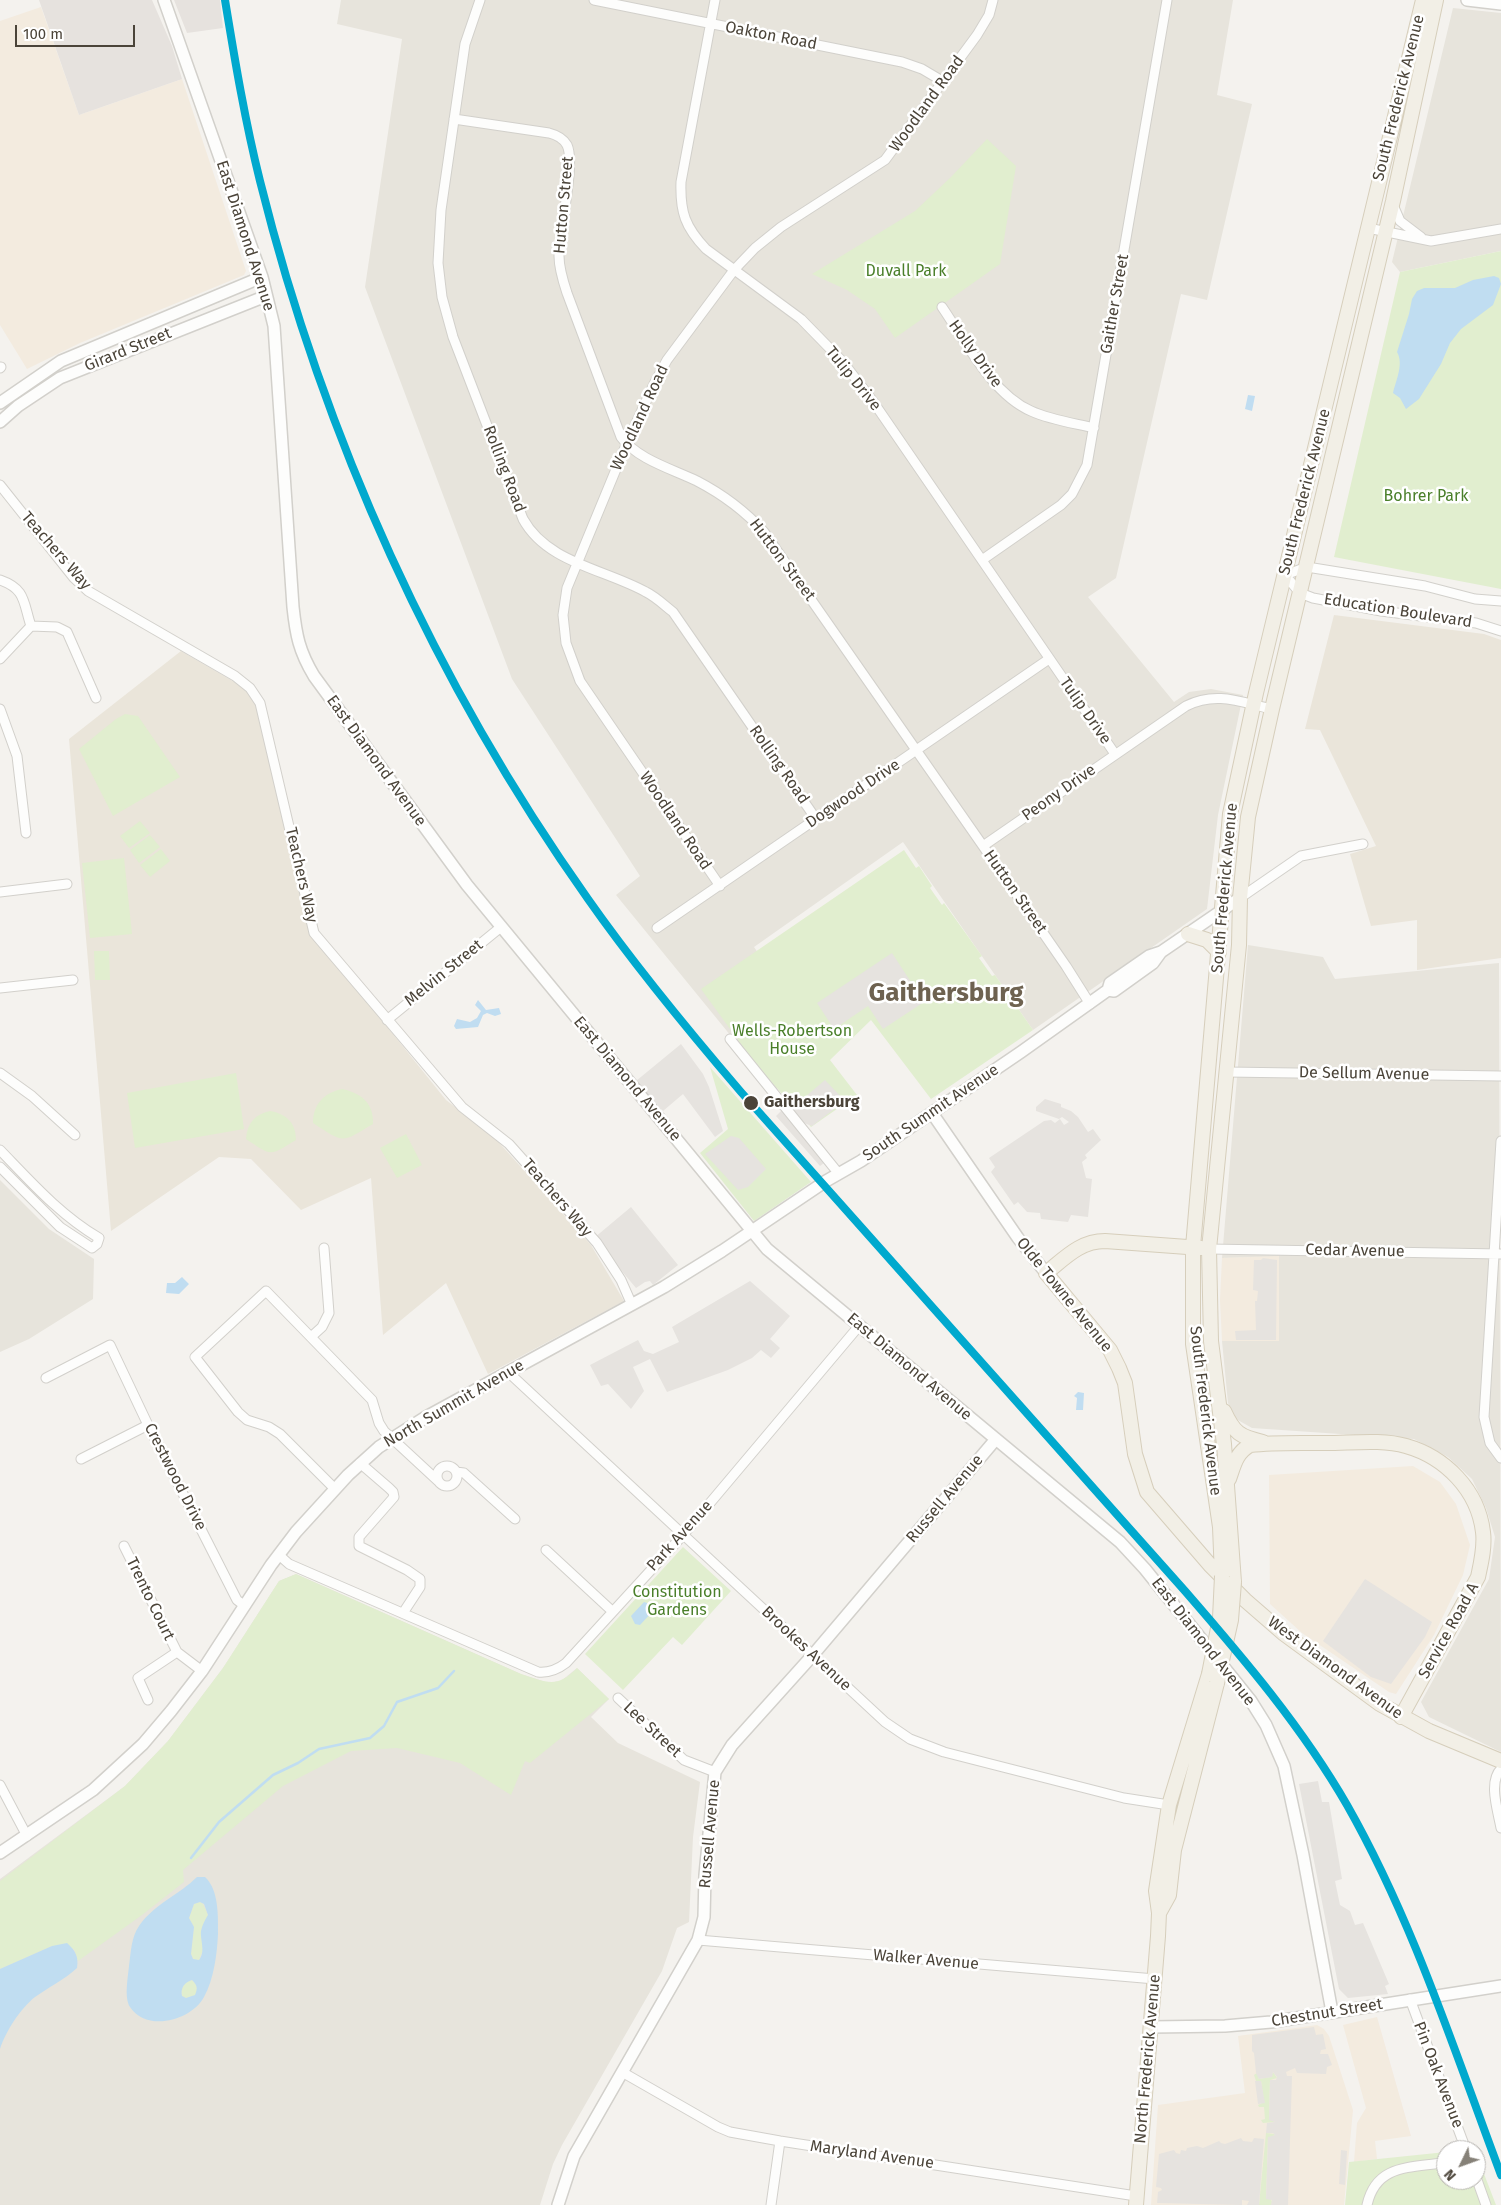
<!DOCTYPE html>
<style>
body{margin:0}
#map{position:relative;width:1501px;height:2205px;overflow:hidden;background:#f4f2ee;font-family:"Fira Sans",sans-serif}
canvas{display:block}
.north{position:absolute;left:1436px;top:2140px;width:50px;height:50px;box-sizing:border-box;background:#fff;border:1px solid #b7b4b0;border-radius:50%;rotate:228deg;font-size:14px;font-weight:700;line-height:20px;text-align:center;color:#4b4439}
.north::after{content:'';display:block;margin:auto;width:18px;height:22px;background:#868178;clip-path:polygon(50% 0,100% 100%,50% 72%,0 100%)}
.scale{position:absolute;left:15px;top:25px;width:120px;height:22px;box-sizing:border-box;border:2px solid #4b4439;border-top:0;padding-left:6px;font-size:15px;line-height:18px;white-space:nowrap;color:#4b4439;-webkit-text-stroke:4px #fff;paint-order:stroke}
</style>
<div id="map">
<canvas width="1501" height="2205"></canvas>
<div class="north">N</div>
<div class="scale">100 m</div>
</div>
<script>
const ctx = document.querySelector('canvas').getContext('2d');
ctx.lineJoin = 'round';
function paint(path, color) { ctx.fillStyle = color; ctx.fill(path, 'evenodd'); }
function strokePath(path, color, width, dash) { ctx.strokeStyle = color; ctx.lineWidth = width; ctx.lineCap = dash ? 'butt' : 'round'; ctx.setLineDash(dash || []); ctx.stroke(path); }
function write(font, color, halo, rows, align = 'center') {
  ctx.font = font + ' "Fira Sans",sans-serif'; ctx.lineWidth = 5; ctx.setLineDash([]); ctx.textBaseline = 'middle'; ctx.strokeStyle = halo; ctx.fillStyle = color; for (const [text, x, y, turn = 0] of rows) {
    ctx.save(); ctx.translate(x, y); ctx.rotate((+turn || 0) * Math.PI / 180); ctx.textAlign = isNaN(turn) ? turn : align; if (halo) ctx.strokeText(text, 0, 0); ctx.fillText(text, 0, 0); ctx.restore();
  }
}
paint(new Path2D(`
 M341,0H1233L1217,95L1252,104L1207,300L1181,294L1116,578L1088,597L1174,702L1189,692L1211,689L1243,695L1218,815L1207,909L1033,1030L903,842L754,947L822,1045L775,1090L616,895L640,876L512,679L365,287L402,39L337,24Z
 M1453,8L1501,13V251L1400,272L1392,262Z
 M1248,945L1323,957L1335,979L1499,963L1501,1752L1429,1717L1421,1702L1489,1579L1495,1537L1486,1508L1472,1479L1448,1457L1414,1439L1252,1428L1236,1419L1228,1403L1222,1341L1279,1340V1257L1222,1258Z
 M0,1180L49,1229L94,1259L93,1299L29,1339L0,1352Z
 M296,1574L521,1674L549,1683L561,1681L577,1668L609,1699L591,1717L618,1743L700,1782L693,1837L689,1922L677,1928L662,1971L562,2145L553,2164L540,2205H0V1879L125,1786L168,1741L223,1668L279,1581Z`), '#e7e4dc');
paint(new Path2D(`
 M41,7L79,115L182,79L246,271L244,275L80,343L27,369L0,325V21Z
 M1279,1256V1341H1222L1220,1300L1222,1258Z
 M1413,1466L1440,1482L1456,1504L1470,1545L1463,1575L1434,1635L1396,1694L1389,1692L1302,1633L1270,1604L1269,1475Z
 M1377,2017L1411,2136L1375,2141L1377,2159L1354,2162L1357,2123L1366,2108L1343,2025Z
 M1317,2025L1324,2029L1329,2036L1353,2110L1344,2205H1151L1158,2105L1245,2093L1238,2036Z`), '#f3ebdf');
paint(new Path2D(`
 M39,0H152L172,46L182,79L79,115Z
 M174,0H220L223,28L187,33Z`), '#e6e2de');
paint(new Path2D(`
 M1334,615L1484,634L1501,640V958L1417,970V920L1371,926L1350,854L1376,846L1320,730L1305,729Z
 M181,651L248,690L257,704L310,931L446,1100L494,1137L591,1245L624,1301L488,1374L446,1283L383,1335L371,1178L301,1210L251,1159L219,1157L111,1231L69,739Z`), '#eae5da');
paint(new Path2D(`
 M987,139L1016,166L1000,264L895,338L875,309L847,290L812,274L915,211L951,177Z
 M1501,251V589L1334,557L1400,272Z
 M125,714L138,716L180,777L113,816L79,749L116,719Z
 M140,821L150,833L129,848L120,836Z
 M150,835L160,847L139,863L130,850Z
 M161,849L170,861L150,877L140,865Z
 M904,850L916,868L919,866L932,886L930,888L942,905L944,903L982,956L979,958L992,976L995,975L1033,1030L931,1099L871,1020L830,1060L857,1095L811,1127L754,1062L701,989Z
 M124,858L132,934L90,938L82,863Z
 M94,951H109L110,980H95Z
 M710,1067L811,1182L754,1221L700,1153L728,1129Z
 M236,1073L244,1129L135,1148L127,1093Z
 M342,1089C361,1093 374,1103 373,1124C341,1143 345,1144 313,1123C313,1104 324,1093 342,1089Z
 M270,1111C286,1114 296,1122 296,1140C269,1156 273,1157 246,1139C247,1123 255,1114 270,1111Z
 M406,1134L422,1165L397,1178L380,1148Z
 M683,1547L731,1591L682,1645L673,1637L623,1690L585,1654Z
 M296,1574L521,1674C546,1682 557,1689 577,1668L609,1699L530,1763L525,1761L511,1795L460,1763L397,1748L351,1751L283,1786L183,1870L184,1882L142,1915L78,1961L74,1949L52,1946L0,1969V1881L125,1786L168,1741L223,1668L279,1581Z
 M200,1902L203,1904L208,1915L201,1931L203,1950L199,1960L193,1959L191,1954L194,1927L189,1918L194,1904Z
 M192,1980C197,1985 198,1988 196,1995L186,1998L182,1996C180,1988 184,1982 192,1980Z
 M1273,2072L1277,2078L1270,2080L1269,2119L1275,2122L1263,2123L1261,2120L1265,2119L1264,2107H1259L1258,2105L1264,2102L1261,2081H1256L1254,2075L1257,2073L1259,2079L1271,2077Z
 M1266,2133L1275,2134L1273,2137H1268L1266,2199H1271L1272,2202L1271,2205H1259Z
 M1446,2152V2180H1476V2153L1496,2205H1345L1349,2162Z`), '#e1eecf');
paint(new Path2D(`
 M892,953L924,1002L883,1029L868,1006L834,1029L817,1003Z
 M681,1044L703,1074L709,1087L723,1131L715,1137L683,1094L663,1111L636,1081Z
 M825,1080L845,1101L812,1126L804,1123L793,1112L792,1108Z
 M1045,1099L1061,1104V1107L1071,1111L1078,1117L1088,1132L1093,1129L1101,1140L1085,1155L1087,1158L1082,1162L1086,1178L1092,1179L1088,1217L1071,1215L1068,1222L1041,1219L1040,1213L1027,1212L1018,1202L1014,1205L991,1172L995,1167L989,1158L1044,1121L1051,1120L1055,1123L1060,1119L1064,1125L1069,1122L1062,1117L1059,1119L1036,1111V1107Z
 M783,1109L828,1160L820,1166L776,1116Z
 M731,1136L739,1138L766,1169L748,1187L738,1190L705,1154Z
 M631,1207L678,1265L653,1285L650,1281L645,1282L636,1288L594,1238Z
 M1263,1258L1277,1260L1276,1340H1236L1235,1331L1256,1330L1255,1301H1257L1258,1291L1253,1290L1254,1260H1261Z
 M750,1281L790,1316L770,1339L780,1348L771,1358L761,1350L752,1358L728,1370L667,1392L650,1359L633,1367L644,1391L631,1409L608,1384L601,1386L590,1365L638,1340L644,1351L653,1354L679,1342L672,1327Z
 M1365,1579L1432,1622L1425,1637L1391,1684L1371,1677L1323,1641Z
 M1318,1781L1322,1802H1329L1342,1879L1335,1881L1340,1905L1350,1911L1355,1925L1363,1923L1389,1984L1385,1986L1388,1994L1348,1998L1339,1989L1299,1784Z
 M1314,2027L1316,2035L1323,2034L1326,2049L1321,2050L1320,2054H1328L1332,2065L1327,2067L1326,2074L1297,2073L1295,2068L1286,2072L1287,2076H1292L1288,2205H1271L1272,2200L1266,2199L1268,2137L1275,2135L1273,2133H1266L1267,2123L1275,2122L1269,2120L1270,2080H1276L1277,2077L1273,2072L1272,2077L1259,2079L1256,2073L1254,2053L1252,2051V2035Z
 M1255,2081H1261L1265,2103L1258,2104Z
 M1241,2138L1243,2141L1252,2142L1254,2138L1264,2139L1259,2205H1247L1249,2201L1242,2200V2205L1157,2203L1158,2192L1162,2190L1161,2188L1156,2187L1159,2154L1174,2150L1176,2153L1180,2154L1181,2150L1186,2151L1187,2148L1197,2146L1203,2148L1219,2141L1221,2143L1225,2144Z
 M1341,2150L1347,2151L1345,2185L1339,2184Z`), '#e6e3df');
paint(new Path2D(`
 M1494,276L1499,278L1501,284L1493,305L1461,329L1450,343L1441,364L1419,399L1406,409L1400,398L1393,393C1396,380 1404,364 1397,352L1409,314L1412,299L1417,291L1424,288H1455L1473,280Z
 M1248,395L1255,396L1252,411L1245,409Z
 M478,1000L486,1010L499,1008L501,1014L495,1016L487,1013L483,1015L478,1027L456,1029L454,1026L457,1019L470,1022L477,1018L481,1011L475,1005Z
 M182,1277L189,1284L179,1294L166,1293L167,1283H175Z
 M1078,1392L1084,1393L1083,1410H1076L1077,1398L1074,1396Z
 M644,1602L647,1603L653,1611L640,1625L635,1624L631,1616Z
 M197,1877H205C219,1890 218,1916 218,1934C217,1954 214,1979 204,1997C192,2020 147,2033 130,2007C124,1998 128,1977 129,1966C131,1952 131,1938 139,1926C153,1905 180,1894 197,1877ZM200,1902L204,1904L208,1915C205,1920 202,1925 201,1931C200,1940 206,1952 199,1960L193,1959L191,1954L194,1927L189,1918L194,1904ZM192,1980C197,1985 198,1988 195,1995L186,1998L182,1996C180,1988 185,1982 192,1980Z
 M67,1943C75,1950 79,1957 77,1968C64,1980 49,1987 35,1997C20,2009 6,2031 0,2049V1969L52,1946Z`), '#c0ddf1');
strokePath(new Path2D(`
 M191,1858L219,1822L273,1775L298,1763L319,1749L370,1738L384,1726L397,1702L438,1688L454,1671`), '#c0ddf1', 2.5);
const minor = new Path2D(`
 M480,0L465,44L441,210L438,263L442,297L453,337L523,519C547,563 605,569 646,592C656,597 664,605 673,612L816,819
 M594,0L902,62L922,69L944,82
 M715,0L681,182C680,212 685,227 706,249L801,319L843,362L872,400L1115,754
 M454,119L549,133C557,135 563,138 567,145C576,164 559,230 559,256C559,268 563,281 567,293L621,437C637,459 672,469 697,481C722,494 745,511 764,532L983,846L1066,966L1090,1004
 M1393,205L1400,221L1421,237
 M1368,228L1431,241L1501,229
 M942,307C966,342 992,394 1031,411C1051,420 1073,423 1094,428
 M0,368L1,367
 M0,485L74,578L88,591L235,676L250,688L260,703L314,933L462,1107L509,1144L597,1243L621,1280L632,1305
 M982,560L1061,505L1072,494L1087,465L1167,0
 M0,580C26,589 23,602 31,626
 M1501,601L1475,599L1425,586L1307,567L1285,575L1300,593L1313,598L1381,611L1476,623L1501,631
 M31,626L57,627L67,632L96,698
 M0,659L31,626
 M0,709L17,756L26,833
 M983,846L1186,706C1216,691 1240,702 1272,709
 M720,886L580,681L566,643L563,615L567,588L626,445L654,384L667,360L734,270L755,248L781,227L885,160L977,35L989,15L993,0
 M0,892L67,884
 M1240,898L1301,856L1363,844
 M657,928L1049,659
 M0,988L73,980
 M387,1020L501,927
 M730,1039L839,1174
 M1227,1072L1501,1076
 M0,1073L32,1096L75,1135
 M1501,1141L1484,1417L1490,1443L1501,1458
 M0,1150C31,1182 60,1215 99,1238L97,1244L92,1248L60,1227L0,1167
 M1209,1249L1501,1254
 M311,1337L322,1327L329,1313L324,1248
 M508,1372L885,1722L910,1739L944,1752L1124,1798L1169,1805
 M46,1378L110,1345L148,1425L237,1600L245,1606
 M81,1459L148,1425
 M360,1463L389,1488L393,1492L394,1497L359,1537V1546L407,1570L420,1579V1587L403,1613
 M437 1476a10 10 0 1 1 20 0a10 10 0 1 1-20 0Z
 M456,1472L464,1473L515,1519
 M335,1489L280,1434L269,1427L247,1420L238,1412L195,1357L266,1291L372,1400L379,1423L384,1431L438,1481
 M124,1546L177,1652L202,1671
 M546,1550L612,1611
 M279,1555L289,1564L538,1672C549,1673 557,1670 566,1663L683,1535L859,1326
 M618,1698L684,1760L715,1772
 M148,1700L138,1678L177,1652
 M1501,1769C1488,1782 1498,1811 1501,1828
 M0,1785L27,1836
 M698,1940L1155,1979
 M1410,1999L1466,2150
 M622,2072L718,2127L730,2132L780,2141L1136,2196
 M1476,2177L1486,2205
 M771,2205L780,2141
 M1367,2205C1376,2165 1408,2168 1442,2163`);
const tertiary = new Path2D(`
 M164,0L262,277L274,326L293,607C296,635 299,651 314,676L467,885L767,1249L1120,1542L1145,1569L1251,1701L1266,1725L1284,1766L1303,1855L1332,2012
 M1467,0L1501,4
 M0,403L61,361L262,277
 M0,422L18,406L60,378L266,296
 M1108,990L1114,991L1153,963L1161,952
 M932,1113L1018,1238L1046,1273
 M0,1853L93,1790L143,1744L171,1711L202,1671L271,1565L296,1532L348,1475L379,1447L426,1417L664,1287L722,1251L826,1181L861,1161L1021,1052L1108,990L1110,983L1149,956L1161,952L1240,898
 M1151,2027L1225,2026L1271,2022L1501,1986
 M558,2205L574,2156L698,1940L704,1917L705,1875L715,1772L732,1745L812,1656L996,1439`);
const primary = new Path2D(`
 M1188,934L1207,940L1219,952
 M1201,1248L1105,1241C1080,1241 1065,1258 1046,1273L1110,1350L1119,1368L1125,1383L1135,1454L1147,1492L1210,1565L1245,1600L1283,1633L1380,1704L1429,1731L1501,1761
 M1224,1411C1234,1433 1240,1437 1263,1442
 M1229,1479C1234,1465 1236,1453 1250,1445C1275,1442 1301,1443 1326,1443C1352,1443 1382,1439 1406,1446C1445,1457 1478,1490 1483,1532C1485,1547 1481,1563 1478,1577L1401,1717
 M1222,1576L1220,1527L1193,1344V1247L1230,814L1256,693L1423,0
 M1234,1582L1224,1444L1211,1341L1209,1249L1239,945L1240,898L1248,817L1272,709L1393,201L1436,0
 M1159,1913L1169,1895L1174,1850L1217,1683
 M1136,2205L1158,1936L1159,1913L1156,1891L1169,1805L1209,1674`);
strokePath(minor, '#d2d0cb', 11);
strokePath(tertiary, '#d2d0cb', 14);
strokePath(primary, '#d6cebb', 16);
strokePath(minor, '#fdfdfc', 9);
strokePath(tertiary, '#fdfdfc', 11);
strokePath(primary, '#f2efe6', 14);
const primaryBridge = new Path2D(`
 M1209,1674L1220,1618L1222,1576
 M1217,1683L1231,1620L1234,1582`);
strokePath(primaryBridge, '#d6cebb', 16, []);
strokePath(primaryBridge, '#f2efe6', 14);
strokePath(new Path2D(`
 M225,0C235,61 245,121 260,181C324,438 435,683 588,899C635,966 687,1029 741,1092L1185,1591C1244,1659 1302,1727 1347,1805C1413,1921 1454,2050 1501,2175`), '#00a9ce', 8);
for (const [x, y, r, color] of [
 [751,1103,8,"#4b4439"]
]) { const dot = new Path2D(); dot.arc(x, y, r, 0, 2 * Math.PI); ctx.fillStyle = color; ctx.fill(dot); strokePath(dot, '#fff', 2); }
write('16px', '#4b4439', '#fff', [
 ["Oakton Road",771,36,11],
 ["South Frederick Avenue",1399,98,-76],
 ["Woodland Road",927,104,-54],
 ["Hutton Street",564,205,-85],
 ["East Diamond Avenue",245,236,72],
 ["Gaither Street",1115,304,-80],
 ["Girard Street",128,350,-22],
 ["Holly Drive",975,354,54],
 ["Tulip Drive",853,379,51],
 ["Woodland Road",640,418,-65],
 ["Rolling Road",504,469,69],
 ["South Frederick Avenue",1305,492,-76],
 ["Teachers Way",56,551,49],
 ["Hutton Street",782,560,53],
 ["Education Boulevard",1398,611,9],
 ["Tulip Drive",1085,711,55],
 ["East Diamond Avenue",376,761,54],
 ["Rolling Road",779,765,55],
 ["Peony Drive",1059,793,-35],
 ["Dogwood Drive",853,794,-34],
 ["Woodland Road",675,821,56],
 ["Teachers Way",301,875,77],
 ["South Frederick Avenue",1225,888,-85],
 ["Hutton Street",1015,892,55],
 ["Melvin Street",444,973,-39],
 ["De Sellum Avenue",1364,1074,1],
 ["East Diamond Avenue",627,1079,50],
 ["South Summit Avenue",931,1113,-34],
 ["Teachers Way",557,1198,49],
 ["Cedar Avenue",1355,1251,1],
 ["Olde Towne Avenue",1064,1295,51],
 ["East Diamond Avenue",909,1367,40],
 ["North Summit Avenue",454,1404,-30],
 ["South Frederick Avenue",1205,1411,83],
 ["Crestwood Drive",175,1477,63],
 ["Russell Avenue",945,1499,-50],
 ["Park Avenue",680,1536,-48],
 ["Trento Court",150,1599,64],
 ["Service Road A",1449,1631,-61],
 ["East Diamond Avenue",1203,1642,52],
 ["Brookes Avenue",806,1649,43],
 ["West Diamond Avenue",1335,1668,36],
 ["Lee Street",652,1730,43],
 ["Russell Avenue",710,1834,-85],
 ["Walker Avenue",926,1960,5],
 ["Chestnut Street",1327,2013,-9],
 ["North Frederick Avenue",1148,2059,-85],
 ["Pin Oak Avenue",1438,2075,69],
 ["Maryland Avenue",872,2155,8]
]);
write('16px', '#4a7f2a', '#fff', [
 ["Duvall Park",906,272],
 ["Bohrer Park",1426,497],
 ["Wells-Robertson",792,1032],
 ["House",792,1050],
 ["Constitution",677,1593],
 ["Gardens",677,1611]
]);
write('bold 16px', '#4b4439', '#fff', [
 ["Gaithersburg",764,1103]
], 'left');
write('bold 26px', '#6e6250', '#fff', [
 ["Gaithersburg",946,994]
]);
</script>
